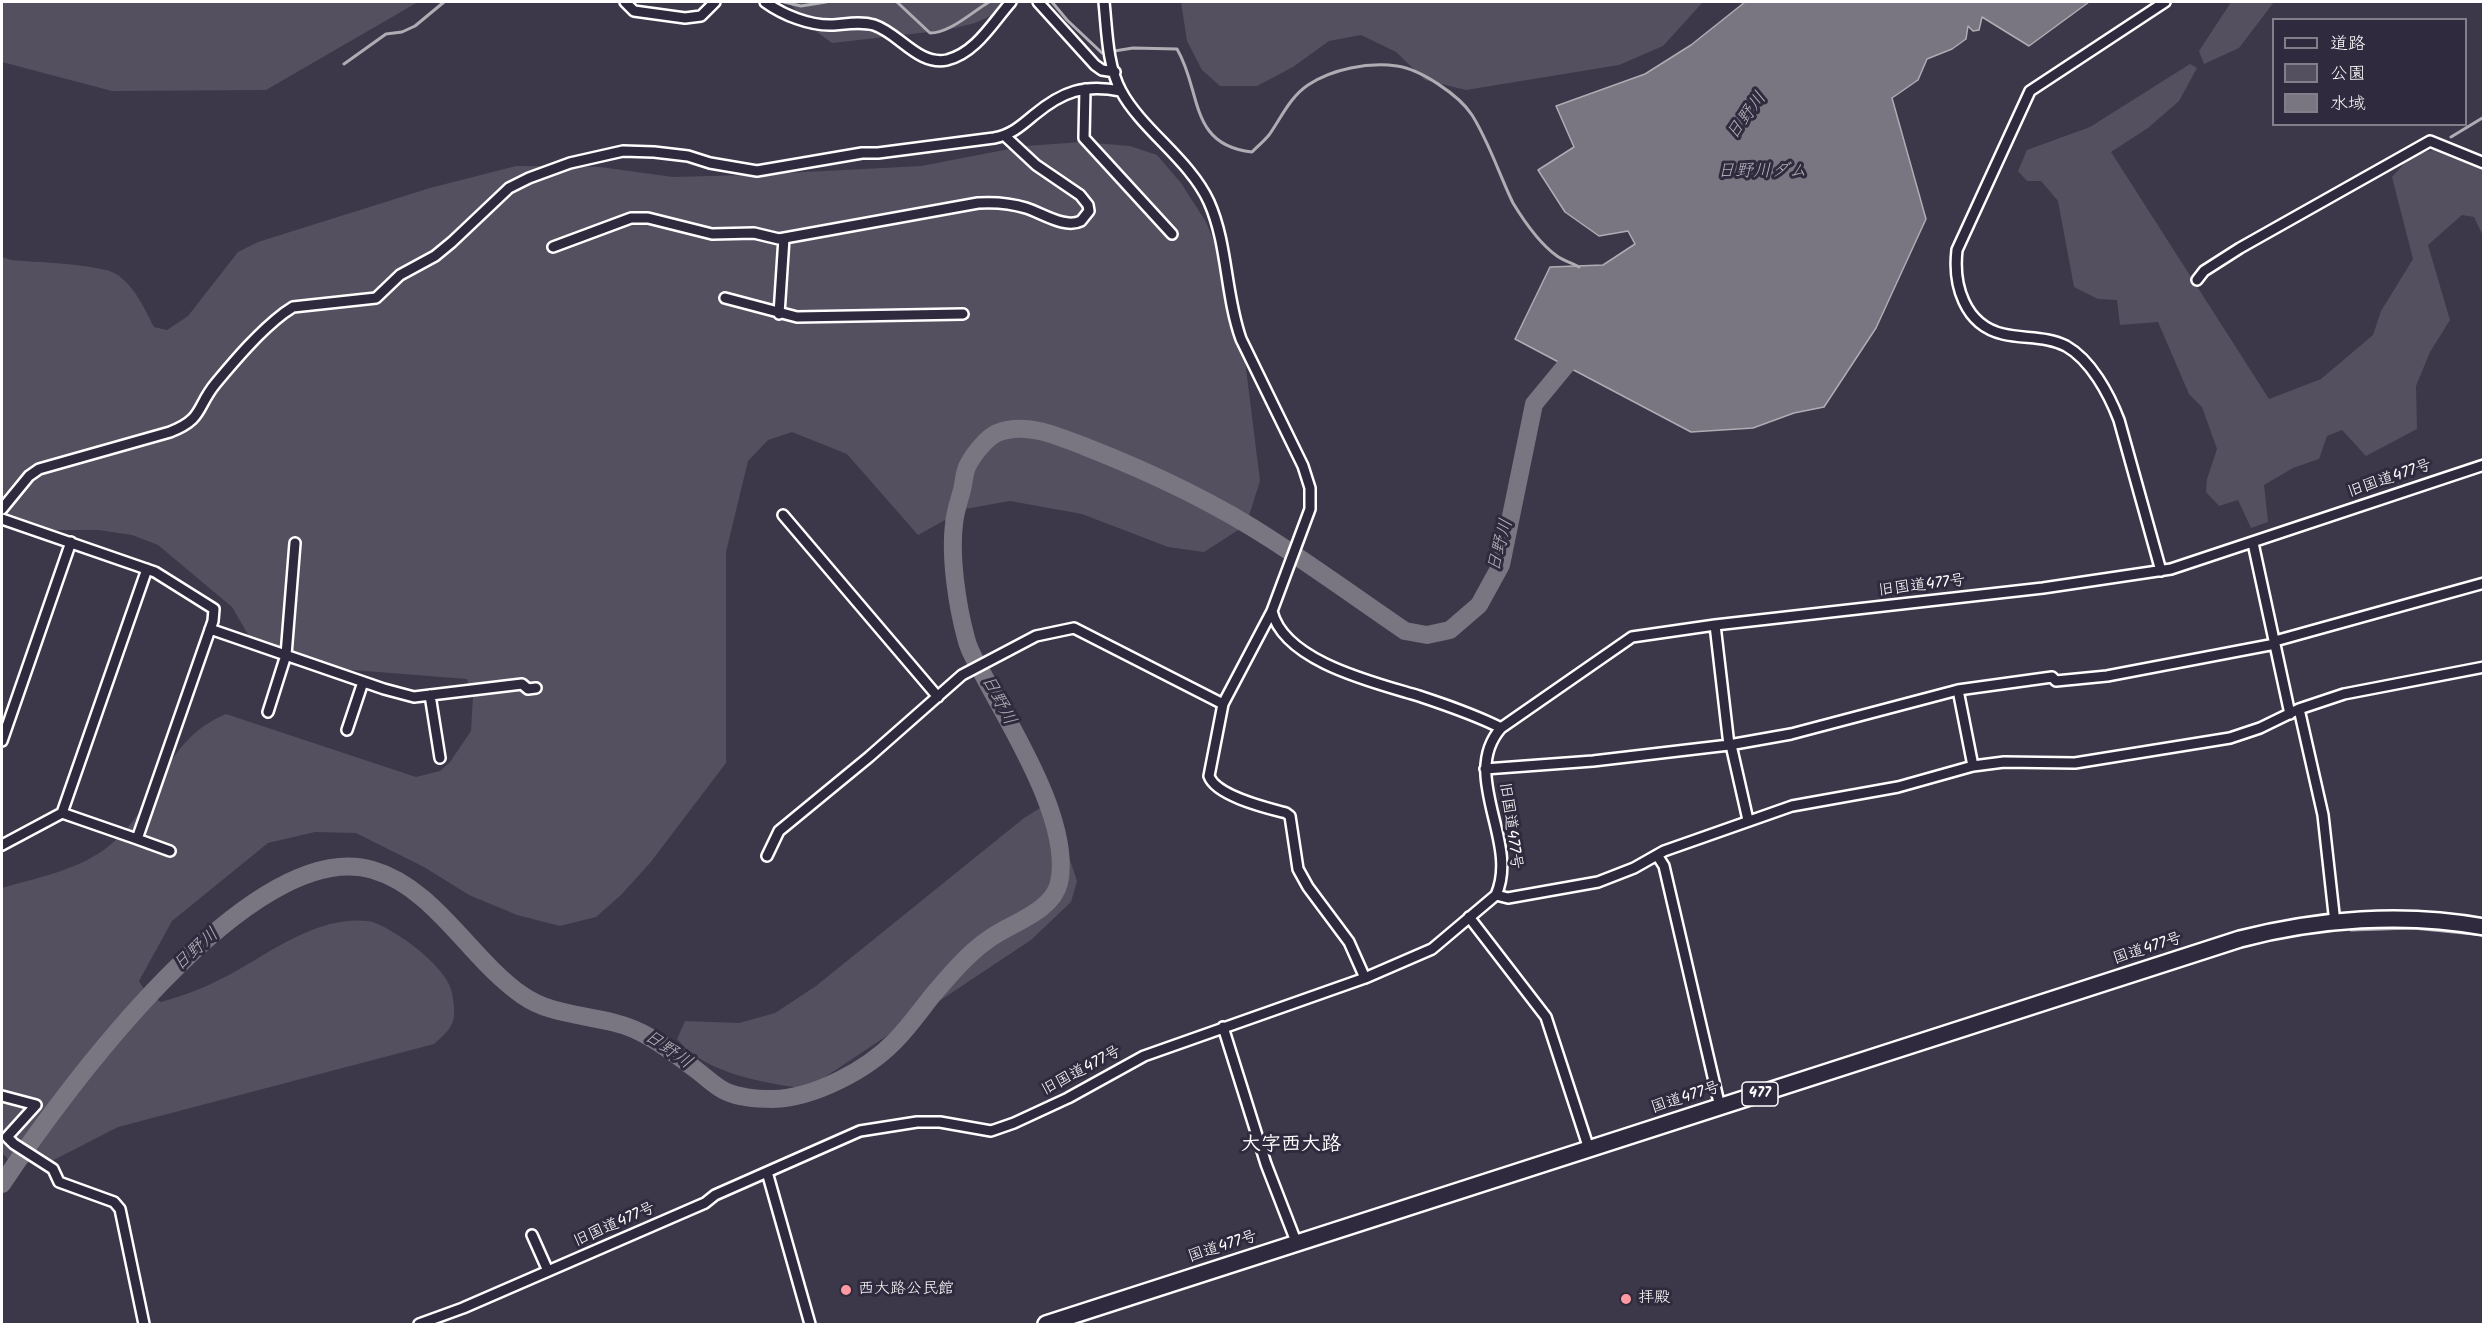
<!DOCTYPE html>
<meta charset="utf-8">
<style>
body{margin:0}
#map{position:relative;width:2485px;height:1326px;overflow:hidden;background:#3c3749;font-family:Kalam,"Klee One",sans-serif}
canvas{display:block}
.frame{position:absolute;inset:0;border:3px solid #fff;pointer-events:none}
.legend{position:absolute;left:2272px;top:18px;width:195px;height:108px;box-sizing:border-box;background:#2f2a3d;border:2px solid #827f8b;margin:0;padding:8px 10px;list-style:none;font-size:18px;color:#fff}
.legend li{display:flex;align-items:center;gap:12px;height:30px}
.legend b{width:30px;border:2px solid #827f8b}
</style>
<div id="map">
<canvas width="2485" height="1326"></canvas>
<div class="frame"></div>
<ul class="legend">
<li><b style="height:8px;background:#2f2a3d"></b>道路</li>
<li><b style="height:16px;background:#555060"></b>公園</li>
<li><b style="height:16px;background:#797682"></b>水域</li>
</ul>
</div>
<script>
const ctx = document.querySelector('canvas').getContext('2d');
ctx.lineJoin = 'round';
function paint(path, color) { ctx.fillStyle = color; ctx.fill(path, 'evenodd'); }
function strokePath(path, color, width, dash) { ctx.strokeStyle = color; ctx.lineWidth = width; ctx.lineCap = dash ? 'butt' : 'round'; ctx.setLineDash(dash || []); ctx.stroke(path); }
function write(font, color, halo, rows, align = 'center') {
  ctx.font = font + ' Kalam,"Klee One",sans-serif'; ctx.lineWidth = 6; ctx.setLineDash([]); ctx.textBaseline = 'middle'; ctx.strokeStyle = halo; ctx.fillStyle = color; for (const [text, x, y, turn = 0] of rows) {
    ctx.save(); ctx.translate(x, y); ctx.rotate((+turn || 0) * Math.PI / 180); ctx.textAlign = isNaN(turn) ? turn : align; if (halo) ctx.strokeText(text, 0, 0); ctx.fillText(text, 0, 0); ctx.restore();
  }
}
paint(new Path2D(`
 M2,2H418L266,90L112,91L2,62Z
 M789,2H1022L975,23L947,30L832,43L806,24Z
 M1181,2H1703L1663,46L1619,65L1466,90L1425,80L1396,52L1361,35L1329,41L1293,67L1257,86H1220L1202,70L1187,41Z
 M2231,2H2274L2239,48L2204,64L2199,51Z
 M2190,64L2197,68L2179,101L2148,128L2111,152L2269,399L2321,379L2373,335L2381,311L2413,259L2392,177L2412,155L2438,149L2483,160V236L2474,217L2462,215L2428,245L2450,320L2430,352L2416,386L2417,429L2366,456L2342,430L2327,436L2319,459L2293,468L2264,485L2268,522L2251,528L2238,500L2219,506L2206,492L2207,479L2217,449L2202,407L2189,394L2158,322L2120,325L2117,300L2098,299L2074,287L2058,201L2041,181H2027L2018,171L2027,150L2090,127Z
 M1082,142L1130,146L1157,155L1181,183L1206,222L1237,296L1260,481L1246,525L1204,552L1168,547L1082,514L1010,501L965,509L918,535L847,454L792,432L768,440L748,461L726,552V763L650,863L621,895L596,917L560,926L517,915L469,895L424,867L356,833L315,832L268,843L172,921L139,981L147,994L161,1002C182,996 202,989 221,979C267,956 314,915 368,921C381,923 405,939 416,948C428,957 450,978 452,993C457,1020 455,1026 434,1044L118,1127L48,1163L11,1162L2,1153V888C36,878 75,871 105,849C158,811 160,741 226,714L416,777L440,771L450,762L471,731L473,696L467,679L289,665L256,648L232,607L158,545L132,535L99,530H30L2,524V257L11,260C32,262 101,264 116,274C135,286 144,308 154,327L167,330L188,316L238,252L258,242L430,188L516,166L600,167L673,177L747,175L921,166L1025,146Z
 M1040,808L1056,818L1077,881L1071,902L1031,940L807,1089C765,1083 705,1074 677,1039L685,1021L739,1023L775,1013L816,986L1024,818Z`), '#555060');
const water = new Path2D(`
 M1745,2H2089L2029,46L1982,17L1979,30L1973,31L1968,26L1966,39L1952,49L1927,59L1918,80L1892,98L1926,219L1876,328L1824,407L1794,413L1753,428L1691,432L1515,339L1550,267L1603,265L1635,244L1628,231L1599,236L1565,212L1538,170L1574,147L1556,106L1645,74L1691,45Z`);
paint(water, '#797682');
strokePath(water, '#afadb4', 1.5);
strokePath(new Path2D(`
 M784,2L801,6L826,2
 M897,2L930,33C950,33 972,12 989,2
 M1052,2L1067,20L1102,53L1133,48L1177,49C1202,91 1188,145 1252,152C1258,146 1264,141 1269,135C1281,118 1290,97 1308,85C1332,69 1368,62 1397,66C1420,69 1459,95 1472,115C1489,142 1499,174 1513,203C1524,221 1540,244 1557,256C1564,261 1572,263 1579,267
 M344,64L386,34L402,32L415,26L444,2
 M2451,137L2484,117
 M2351,930L2413,928L2484,935`), '#afadb4', 3);
strokePath(new Path2D(`
 M2,1184C61,1095 252,833 373,870C435,888 470,959 522,995C557,1020 604,1013 642,1033C663,1044 681,1058 699,1072C708,1079 717,1088 727,1092C741,1098 758,1099 773,1099C814,1098 867,1070 895,1041C909,1027 920,1011 932,996C949,976 967,954 989,939C1011,923 1052,912 1059,883C1072,824 1013,731 986,680C979,666 969,653 966,638C957,605 950,557 954,524C955,512 959,501 962,490C964,482 964,474 967,467C972,456 986,438 997,433C1026,421 1060,437 1086,447C1150,472 1214,502 1272,540C1317,569 1361,601 1405,631L1427,635L1450,630L1479,605L1501,565L1534,404L1581,347`), '#797682', 18);
const minor = new Path2D(`
 M625,2L634,11L685,18L701,16L715,2
 M765,2C783,15 810,26 833,25C846,24 861,21 874,25C899,33 918,66 947,60C976,53 993,22 1011,2
 M1038,2L1095,65L1102,70L1115,72
 M1104,2C1107,30 1107,65 1121,91C1142,130 1190,160 1209,202C1228,245 1225,294 1241,339L1303,466L1310,488V509L1272,611L1223,704L1209,776C1216,796 1267,808 1286,813L1290,816L1298,869L1308,887L1349,942L1365,978
 M1085,89L1084,138L1172,234
 M553,247L631,218H648L712,234L754,233L779,239L978,203C994,202 1010,203 1026,208C1042,213 1065,229 1081,221L1089,211L1088,205L1080,195L1036,165L1005,136
 M2197,280L2204,271L2240,248L2430,141L2484,163
 M725,298L797,317L963,314
 M779,314L784,238
 M2,509L29,476L39,469L170,432C204,419 196,407 216,383C236,359 259,332 284,313L293,307L376,298L400,275L435,256L452,242L509,188L529,178L570,163L623,151L654,152L688,156L710,163L757,171L862,153H878L994,138C1011,135 1021,126 1034,115C1063,91 1084,84 1121,91
 M783,515L938,697
 M2,519L155,572L214,609L213,621L137,839L62,813
 M2253,543L2290,714
 M2161,571L2119,420C2109,394 2091,360 2066,346C2047,336 2024,339 2003,334C1964,325 1953,284 1957,250L2030,91L2165,2
 M1272,611C1284,662 1376,683 1419,696C1446,705 1476,715 1501,728
 M1715,625L1729,745
 M210,629L384,689L414,697L522,684L528,689L536,688
 M2275,641L2484,583
 M1958,690L1973,766
 M430,695L440,758
 M2299,709L2323,815L2335,923
 M268,712L286,655L295,543
 M347,730L363,682
 M2,741L71,542
 M1731,745L1748,820
 M1485,769L1593,761L1729,745L1791,734L1958,690L2052,677L2056,681L2107,676L2275,644
 M137,839L170,851
 M2,845L62,813L147,569
 M1657,855L1664,866L1720,1107
 M767,856L779,831L869,757L962,675L1036,636L1074,628L1223,704
 M1496,895L1508,898L1598,882L1634,868L1664,851L1792,806L1898,787L1973,766L2004,762L2075,763L2230,738L2260,728L2299,709L2344,694L2484,667
 M1469,917L1546,1017L1589,1149
 M1223,1027L1266,1164L1297,1244
 M2,1096L36,1105L7,1137L14,1144L53,1169L59,1182L114,1202L120,1209L144,1324
 M767,1172L810,1324
 M532,1235L548,1271
 M419,1324L463,1308L705,1203L715,1195L860,1131L917,1122H940L991,1131L1014,1123L1068,1098L1144,1056L1365,978L1432,949L1496,895C1520,842 1459,776 1501,728L1632,637L1715,625L2043,588L2171,569L2484,465`);
const trunk = new Path2D(`
 M1046,1324L2240,939C2317,919 2404,912 2484,927`);
strokePath(minor, '#fff', 14);
strokePath(trunk, '#fff', 20);
strokePath(minor, '#2f2a3d', 9);
strokePath(trunk, '#2f2a3d', 15);
for (const [x, y, r, color] of [
 [846,1290,6,"#ff9aa2"],
 [1626,1299,6,"#ff9aa2"]
]) { const dot = new Path2D(); dot.arc(x, y, r, 0, 2 * Math.PI); ctx.fillStyle = color; ctx.fill(dot); strokePath(dot, '#2f2a3d', 2); }
for (const [x, y, w] of [
 [1760,1094,36]
]) { const box = new Path2D(); box.roundRect(x - w / 2, y - 12, w, 24, 4.5); ctx.fillStyle = '#2f2a3d'; ctx.fill(box); strokePath(box, '#fff', 1.5); }
write('bold 15px', '#fff', null, [
 ["477",1760,1094]
]);
write('16px', '#fff', '#2f2a3d', [
 ["旧国道477号",2390,480,-19],
 ["旧国道477号",1922,587,-7],
 ["旧国道477号",1509,826,82],
 ["国道477号",2148,950,-18],
 ["旧国道477号",1082,1072,-28],
 ["国道477号",1686,1099,-18],
 ["旧国道477号",615,1226,-24],
 ["国道477号",1223,1248,-18]
]);
write('16px', '#fff', '#2f2a3d', [
 ["西大路公民館",858,1290],
 ["拝殿",1638,1299]
], 'left');
write('italic 18px', '#b5b4ba', '#2f2a3d', [
 ["日野川",1748,117,-54],
 ["日野川ダム",1762,173],
 ["日野川",1502,546,-75],
 ["日野川",997,701,62],
 ["日野川",197,951,-42],
 ["日野川",667,1051,35]
]);
write('bold 20px', '#fff', '#2f2a3d', [
 ["大字西大路",1291,1147]
]);
</script>
